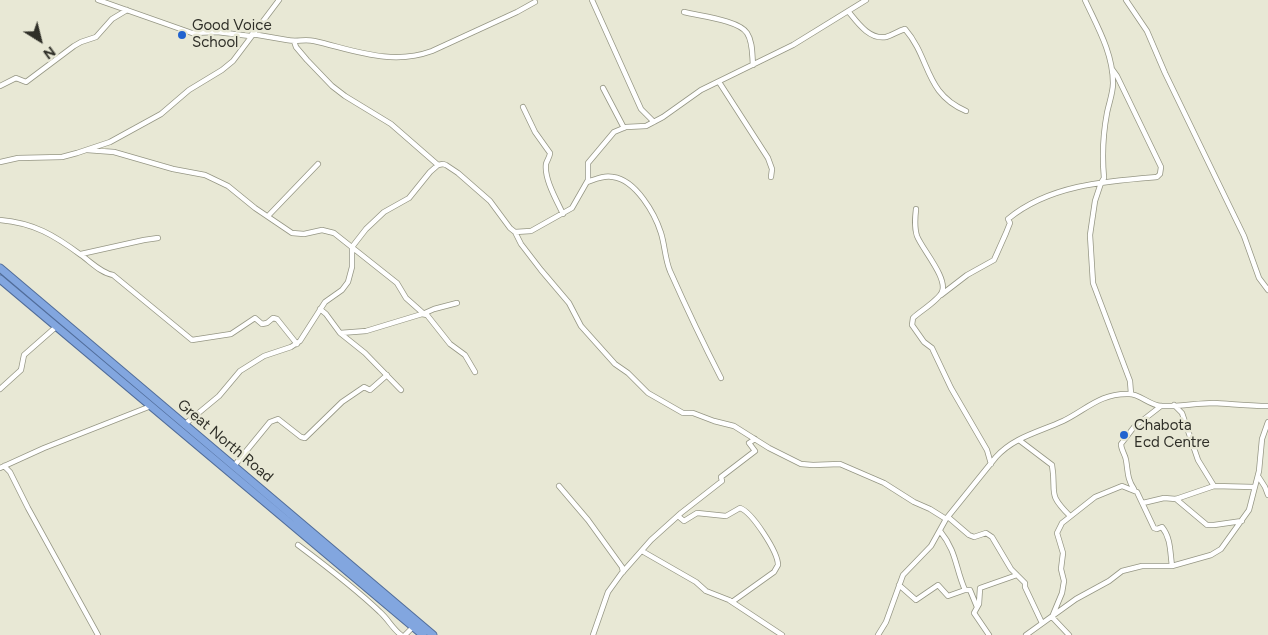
<!DOCTYPE html>
<style>
body{margin:0}
#map{position:relative;width:1268px;height:635px;overflow:hidden;background:#e8e8d5;font-family:Figtree,sans-serif}
canvas{display:block}
.north{position:absolute;left:15px;top:15px;width:50px;height:50px;-webkit-text-stroke:4px #e8e8d5;paint-order:stroke;rotate:144deg;font-size:14px;font-weight:700;line-height:20px;text-align:center;color:#2f2f28}
.north::after{content:'';display:block;margin:auto;width:18px;height:22px;background:#2f2f28;clip-path:polygon(50% 0,100% 100%,50% 72%,0 100%)}
</style>
<div id="map">
<canvas width="1268" height="635"></canvas>
<div class="north">N</div>
</div>
<script>
const ctx = document.querySelector('canvas').getContext('2d');
ctx.lineJoin = 'round';
function strokePath(path, color, width, dash) { ctx.strokeStyle = color; ctx.lineWidth = width; ctx.lineCap = dash ? 'butt' : 'round'; ctx.setLineDash(dash || []); ctx.stroke(path); }
function write(font, color, halo, rows, align = 'center') {
  ctx.font = font + ' Figtree,sans-serif'; ctx.lineWidth = 5; ctx.setLineDash([]); ctx.textBaseline = 'middle'; ctx.strokeStyle = halo; ctx.fillStyle = color; for (const [text, x, y, turn = 0] of rows) {
    ctx.save(); ctx.translate(x, y); ctx.rotate((+turn || 0) * Math.PI / 180); ctx.textAlign = isNaN(turn) ? turn : align; if (halo) ctx.strokeText(text, 0, 0); ctx.fillText(text, 0, 0); ctx.restore();
  }
}
const minor = new Path2D(`
 M98,0L192,33L217,32L250,36
 M592,0L641,109L654,122
 M1085,0C1097,26 1113,53 1113,83C1113,93 1109,103 1107,113C1103,134 1102,156 1104,178L1101,183L1095,201L1090,235L1093,283L1130,381L1131,394
 M1126,0L1147,31L1165,73L1244,236L1259,278L1268,290
 M848,11C857,22 869,40 886,37C893,35 898,31 905,29C931,59 924,93 966,111
 M684,12C699,16 739,20 747,33C753,42 752,55 753,65
 M252,34C264,36 275,38 287,40C296,42 305,39 314,41C354,50 391,66 432,51L517,12L535,2
 M294,41L296,47L307,60L332,86L345,96L391,124L438,165
 M719,82L768,158L772,169L771,177
 M0,86L16,78L26,82L74,46L81,42L96,37L112,19L127,10
 M603,88L624,128
 M523,107L535,132L550,153C550,157 547,160 546,164C544,179 557,201 563,214
 M87,150L114,152L173,169L205,175L228,186L255,208L292,233L304,234L322,230L334,233L397,283L406,298L424,314
 M0,162L18,158L62,157L77,153L110,142L161,114L189,90L222,70L233,61L279,0
 M587,182C596,179 604,175 613,177C636,180 655,214 661,233C665,246 665,259 670,271C686,307 703,343 721,378
 M916,209C915,218 914,227 917,236C922,249 948,278 942,292C938,301 920,311 913,318L912,325L924,342L932,348L951,388L987,450L991,464
 M268,216L318,164
 M0,220C34,223 54,235 81,255C91,262 101,273 113,275L192,340L231,334L255,318L262,324L267,323L273,318L277,319L297,344
 M515,232L531,231L572,208L588,180V163L614,132L626,127L646,126L663,117L701,90L793,45L866,0
 M81,254L144,240L158,238
 M941,295L967,275L994,260L1006,233L1010,223L1008,219C1049,185 1106,181 1157,177L1160,174L1161,167L1117,76L1112,69
 M320,309L326,314L340,333L366,331L422,314L427,315L450,344L465,355L475,372
 M425,313L434,309L457,303
 M340,333L365,353L401,390
 M0,389L21,370L24,355L57,326
 M1174,405L1182,413L1198,460L1214,486
 M184,425L219,396L240,371L264,356L291,347L300,341L325,302L342,290L348,282L352,267V247L366,229L384,212L409,198L430,172L438,165L443,164L446,165L458,173L490,201L510,228L515,232L521,244L541,270L569,303L581,326L615,364L628,373L648,393L683,413H693L714,421L734,426L769,448L801,464L813,465L840,464L884,483L914,502L930,509L946,519
 M1019,440L1052,465C1057,494 1046,492 1070,516
 M4,466L10,472L28,508L98,635
 M234,466L270,422L278,419L301,437L305,438L342,402L364,387L370,390L387,375
 M0,468L44,448L151,406
 M1258,476L1265,487L1268,495
 M559,486L588,520L622,567L623,572
 M1134,489C1127,479 1128,471 1126,460C1125,454 1121,450 1121,444L1134,427L1161,406
 M1176,499L1207,525H1214L1242,521
 M1143,503L1164,498L1176,499L1214,486L1254,487
 M678,516L684,521L697,513L726,516L740,508C752,512 778,552 778,565L774,572L732,602
 M948,517L969,535L974,537L986,533L992,537L1011,569L1025,583V587L1042,623
 M940,531C957,552 955,567 965,590H970L977,607
 M298,545C326,566 355,588 380,612C388,619 392,628 401,635
 M642,551L696,582L706,591L729,600L782,635
 M899,585L916,600L938,585L948,596L965,590
 M405,635L415,625
 M593,635L608,592L621,574L651,540L681,513L722,481L721,477L755,451L749,443L755,439
 M878,635L886,622L903,575L931,546L946,519L996,457C1014,437 1039,432 1063,421C1086,410 1100,393 1129,394C1140,394 1149,405 1161,406C1179,407 1197,403 1214,403C1232,404 1250,406 1268,406
 M989,635L974,613L979,604L980,588L1017,575
 M1026,635L1076,599L1109,581L1122,571L1142,566H1172L1211,555L1221,549L1249,510L1259,471L1262,439L1268,422
 M1069,635L1052,617L1062,593L1064,581L1061,569L1063,553L1057,533L1062,523L1095,497L1122,486L1137,492L1154,528L1157,529L1162,527C1171,538 1170,552 1172,566`);
const trunk = new Path2D(`
 M0,268L433,635
 M0,279L423,635`);
strokePath(minor, '#959684', 6);
strokePath(trunk, '#516d9a', 9);
strokePath(minor, '#fff', 4.5);
strokePath(trunk, '#82a6df', 7);
for (const [x, y, r, color] of [
 [182,35,5,"#2163cf"],
 [1124,435,5,"#2163cf"]
]) { const dot = new Path2D(); dot.arc(x, y, r, 0, 2 * Math.PI); ctx.fillStyle = color; ctx.fill(dot); strokePath(dot, '#e8e8d5', 2); }
write('15px', '#2f2f28', '#e8e8d5', [
 ["Good Voice",192,26],
 ["School",192,43],
 ["Chabota",1134,426],
 ["Ecd Centre",1134,443]
], 'left');
write('15px', '#2f2f28', '#e8e8d5', [
 ["Great North Road",225,441,40]
]);
</script>
